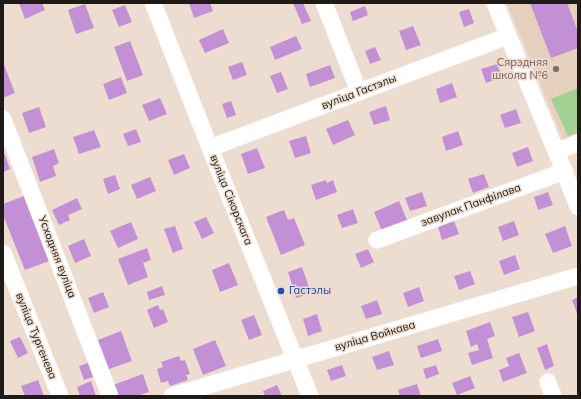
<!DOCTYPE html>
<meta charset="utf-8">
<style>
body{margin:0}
#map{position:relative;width:581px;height:399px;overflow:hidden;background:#edddd0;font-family:Mulish,sans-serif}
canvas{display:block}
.frame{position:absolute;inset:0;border:4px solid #1f1a15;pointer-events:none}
</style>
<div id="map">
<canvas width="581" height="399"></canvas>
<div class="frame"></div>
</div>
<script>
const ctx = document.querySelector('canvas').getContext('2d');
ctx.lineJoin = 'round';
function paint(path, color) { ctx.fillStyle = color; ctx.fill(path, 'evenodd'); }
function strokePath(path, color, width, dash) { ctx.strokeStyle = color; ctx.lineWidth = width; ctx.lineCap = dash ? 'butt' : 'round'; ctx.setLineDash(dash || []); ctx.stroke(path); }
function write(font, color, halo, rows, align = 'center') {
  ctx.font = font + ' Mulish,sans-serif'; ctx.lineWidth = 3; ctx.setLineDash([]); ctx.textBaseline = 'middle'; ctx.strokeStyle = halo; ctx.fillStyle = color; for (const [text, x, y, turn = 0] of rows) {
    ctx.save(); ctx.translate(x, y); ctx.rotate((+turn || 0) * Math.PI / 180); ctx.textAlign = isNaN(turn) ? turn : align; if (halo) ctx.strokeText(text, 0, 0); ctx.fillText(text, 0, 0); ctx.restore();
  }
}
paint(new Path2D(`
 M507,3H578V136L564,141Z`), '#e5d0bd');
paint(new Path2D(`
 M578,88V132L568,136L551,99Z`), '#a1d092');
paint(new Path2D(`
 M19,3H42L45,10L25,19Z
 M189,3H210L213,11L194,18Z
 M293,3H303L311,21L302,24Z
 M530,3H567L578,32V48L551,58Z
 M85,4L94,28L76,34L68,10Z
 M125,5L132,22L119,27L112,10Z
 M365,6L368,15L353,21L350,12Z
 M469,9L474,23L464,27L459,12Z
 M413,26L421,45L406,50L399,31Z
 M223,29L229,43L205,53L199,40Z
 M296,36L302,49L275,60L270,47Z
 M130,41L143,75L127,81L114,47Z
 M375,47L381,60L370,64L365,51Z
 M3,62L15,93L3,98Z
 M242,62L247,75L233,80L228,67Z
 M497,64L502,77L486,83L481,69Z
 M330,65L335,78L310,87L306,74Z
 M281,72L288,89L277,93L270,76Z
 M121,77L127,93L109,100L103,84Z
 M452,83L457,97L440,103L436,89Z
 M160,98L167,114L149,121L142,105Z
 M231,101L236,115L227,118L222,104Z
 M386,106L390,120L374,125L369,112Z
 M39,107L46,127L29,133L22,113Z
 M516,109L521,123L505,128L500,115Z
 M348,120L355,135L333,145L326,129Z
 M136,129L141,142L128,146L123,134Z
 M94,130L101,147L79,154L73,137Z
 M458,131L463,145L446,151L442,137Z
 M306,136L311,153L295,158L289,141Z
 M528,147L533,161L517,167L512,153Z
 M257,148L265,168L248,174L241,154Z
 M54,149L59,163L53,166L56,176L40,182L32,157Z
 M3,150L10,169L3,172Z
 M184,154L190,168L174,175L168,160Z
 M484,174L489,187L473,193L468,179Z
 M115,175L120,189L108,194L103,179Z
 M150,177L156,191L137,199L131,185Z
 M326,180L327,183L333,180L337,192L316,200L311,185Z
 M422,192L427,206L410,211L405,198Z
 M548,192L553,205L538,210L534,197Z
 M24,196L49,261L25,270L3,215V204Z
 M77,198L82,209L68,215L70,220L59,225L52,210Z
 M399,201L407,220L382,231L374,212Z
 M353,209L358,223L342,228L337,215Z
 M284,210L288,220L294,218L305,245L281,255L266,217Z
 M206,217L214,233L202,239L194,222Z
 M454,221L459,234L442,240L438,227Z
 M514,221L519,235L503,241L498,227Z
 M131,222L138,239L118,248L110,231Z
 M175,226L183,249L173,253L164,229Z
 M565,226L572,246L553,253L545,234Z
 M84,239L91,256L75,263L68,246Z
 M147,248L151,260L143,263L148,277L128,285L118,259Z
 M368,249L374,262L361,268L355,254Z
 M515,255L520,269L504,275L499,261Z
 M229,263L238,285L220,292L212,270Z
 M302,267L311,293L296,298L288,272Z
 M470,271L475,284L459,290L454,276Z
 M162,286L165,295L149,300L147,292Z
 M419,287L424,301L408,307L403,293Z
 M103,292L109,307L94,313L88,298Z
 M578,297V316L572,300Z
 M377,300L382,314L366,319L361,306Z
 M158,305L160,310L163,309L168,322L154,328L147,310Z
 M528,312L535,331L519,337L512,317Z
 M317,314L322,331L308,336L303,319Z
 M254,315L262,335L249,340L241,320Z
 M490,322L495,336L487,339L493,358L472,365L468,353L479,350L477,344L471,347L466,331Z
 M121,331L132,361L109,369L98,340Z
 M20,337L28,353L18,358L10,341Z
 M438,339L442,351L421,358L417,346Z
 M215,340L226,366L203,375L193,349Z
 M547,344L554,366L545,370L537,348Z
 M389,351L394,365L377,370L372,357Z
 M519,353L527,373L503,382L499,370L509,366L506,358Z
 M179,356L181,361L185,360L190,374L186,375L188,380L170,386L168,381L161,383L157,369L163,367L161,362Z
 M88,363L93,377L84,380L79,366Z
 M342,365L346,376L331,381L327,370Z
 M436,365L439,374L426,379L423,369Z
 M143,374L149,392L137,396H118L113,385Z
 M470,376L475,388L457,395L452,383Z
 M38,380L44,396H25L21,386Z
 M91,381L96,396H80L77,387Z
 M417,384L421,396H400L398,390Z
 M277,385L282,396H265L263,391Z`), '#c490d5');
strokePath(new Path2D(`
 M153,3L210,148L310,396
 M324,3L359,92
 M495,3C522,71 552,138 578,207
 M3,119L110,396
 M210,148L508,36
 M557,151L578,143
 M377,240L565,171
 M3,253L60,396
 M548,382L553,396
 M172,396L578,276`), '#fff', 17);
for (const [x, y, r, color] of [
 [556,69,4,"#8d6e63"],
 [281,291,4,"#1a4fb4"]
]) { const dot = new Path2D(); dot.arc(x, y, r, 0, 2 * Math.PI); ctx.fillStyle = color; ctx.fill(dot); strokePath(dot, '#edddd0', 1.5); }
write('11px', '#785e54', '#edddd0', [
 ["Сярэдняя",548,63],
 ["школа №6",548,76]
], 'right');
write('11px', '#1f1a15', '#edddd0', [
 ["вуліца Гастэлы",359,92,-21],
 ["вуліца Сікорскага",231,200,68],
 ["завулак Панфілава",471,205,-20],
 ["Усходняя вуліца",57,257,69],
 ["вуліца Тургенева",36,336,68],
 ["вуліца Войкава",375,336,-16]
]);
write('11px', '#164399', '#edddd0', [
 ["Гастэлы",289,291]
], 'left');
</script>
